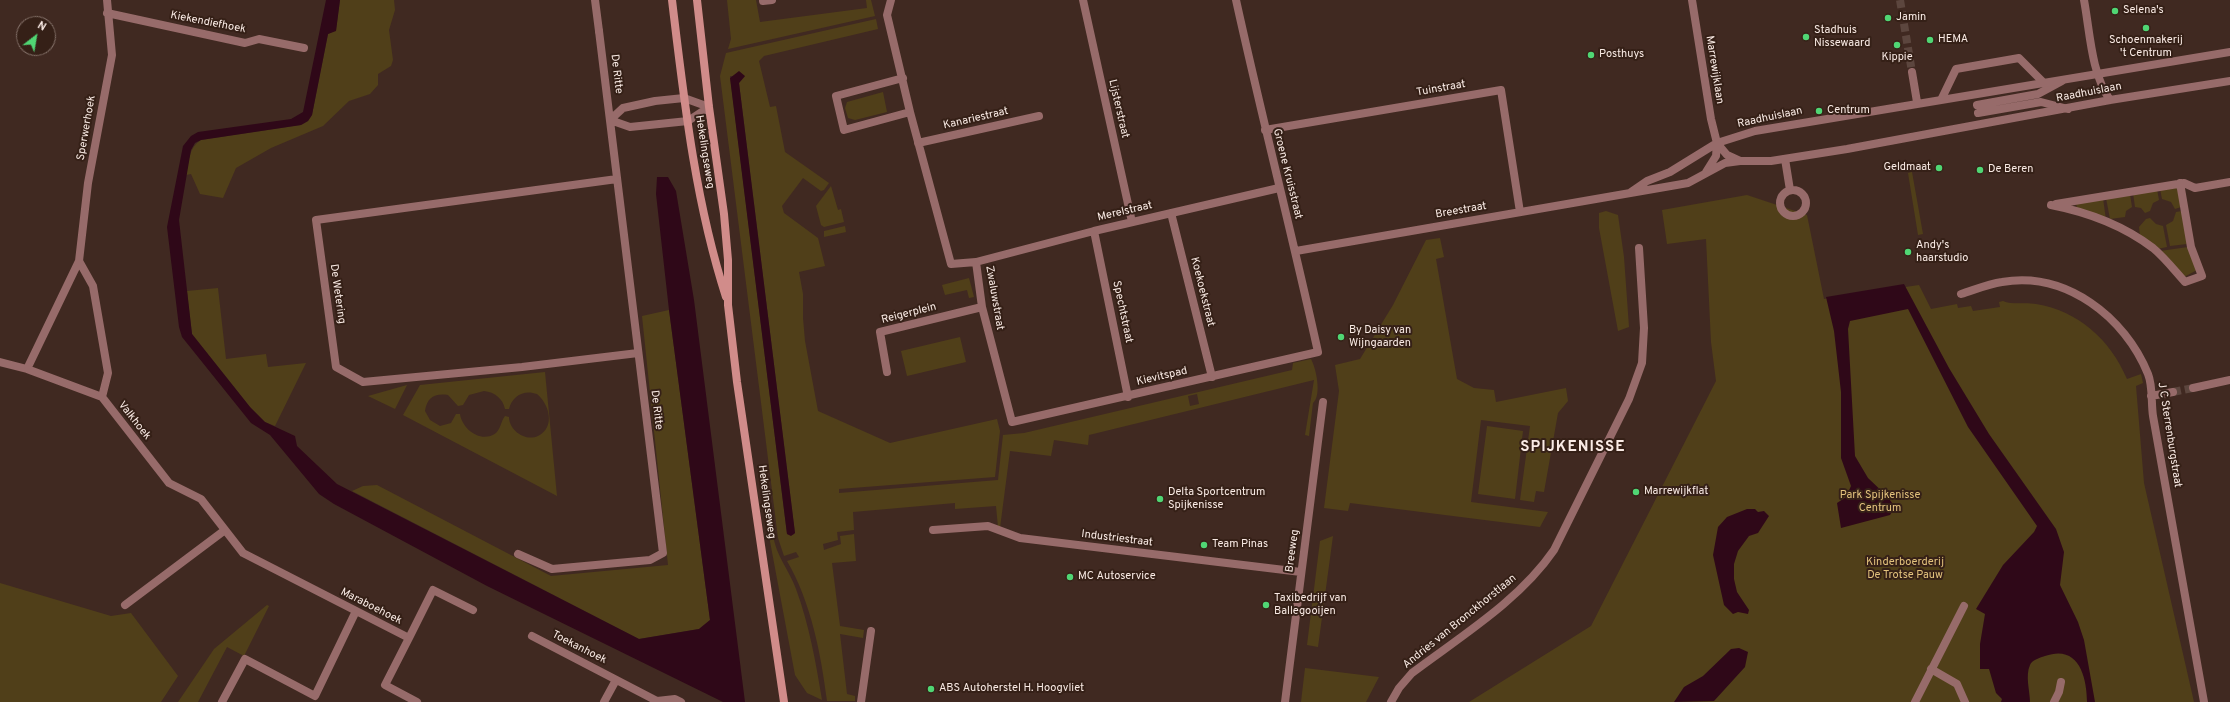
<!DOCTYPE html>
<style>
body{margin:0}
#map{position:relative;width:2230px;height:702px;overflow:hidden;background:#402921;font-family:Overpass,sans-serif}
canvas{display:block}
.north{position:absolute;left:16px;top:16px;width:40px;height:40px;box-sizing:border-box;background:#352017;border:1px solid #847169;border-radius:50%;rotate:31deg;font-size:11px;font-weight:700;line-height:16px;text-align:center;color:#faebe5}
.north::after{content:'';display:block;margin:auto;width:14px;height:18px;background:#50d674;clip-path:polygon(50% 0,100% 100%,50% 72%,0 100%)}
</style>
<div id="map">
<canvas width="2230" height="702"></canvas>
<div class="north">N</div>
</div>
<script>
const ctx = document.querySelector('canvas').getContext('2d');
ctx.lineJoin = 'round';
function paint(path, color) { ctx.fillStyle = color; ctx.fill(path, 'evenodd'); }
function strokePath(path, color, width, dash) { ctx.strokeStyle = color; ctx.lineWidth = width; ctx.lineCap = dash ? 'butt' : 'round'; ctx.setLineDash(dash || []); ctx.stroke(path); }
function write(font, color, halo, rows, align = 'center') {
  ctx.font = font + ' Overpass,sans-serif'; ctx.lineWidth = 4; ctx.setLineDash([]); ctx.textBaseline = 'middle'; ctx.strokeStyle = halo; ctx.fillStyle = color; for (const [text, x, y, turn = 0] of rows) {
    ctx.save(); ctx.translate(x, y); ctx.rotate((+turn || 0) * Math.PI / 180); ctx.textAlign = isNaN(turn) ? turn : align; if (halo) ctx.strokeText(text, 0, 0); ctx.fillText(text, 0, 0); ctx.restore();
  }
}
paint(new Path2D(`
 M340,0H394L395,10L389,30L393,60L391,66L378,74V85L370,94L349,101L323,126L271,148L236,168L223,198L200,194L191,174L186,175C189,161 189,147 201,140L301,125L308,121L312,115L328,34L336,30Z
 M727,0H756L760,22L867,8L866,0H871L875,16L728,49L731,39Z
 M876,19L878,29L764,56L759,61L770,107L776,106L785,152L829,183L824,190L821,191L803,178L782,206L784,213L818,238L825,266L799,272L803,294V318L805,341L818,411L890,443L997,419L1000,431L995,477L839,489V493L998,480L1003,435L1024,433L1292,370L1293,363L1311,359C1316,368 1322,395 1313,403L1309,436L1305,435L1314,380L1089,435L1088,445L1054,440L1051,456L1010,451L1000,528L998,527L996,506L955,509V503L853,512L854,530L837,532L838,540L823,544L824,550L841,544L840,536L854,534L856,561L832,563L840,626L864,630L863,638L840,634L847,694L855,696V701H827C821,654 811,602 787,561L799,557L796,552L784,556L778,538L720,76L726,53ZM730,76H745L739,83L795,533L793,535L787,534ZM1197,394L1199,404L1190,406L1188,396Z
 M883,92L887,112L855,120L848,118L845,108L847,102Z
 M1912,172L1923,234L1918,235L1908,173Z
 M831,186L838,210L841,209L844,222L824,227L821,225L816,206Z
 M2178,186L2181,207L2175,209L2171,202L2162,199L2160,189Z
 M2157,189L2159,200L2153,203L2150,211L2145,213L2141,208L2135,207L2133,193Z
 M2130,194L2132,207L2126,211L2125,217L2110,219L2106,198Z
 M1747,195L1807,215L1824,299L1919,285L1931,309L1957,304L1958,308L1971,306L1973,311L2000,307L1999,302L2003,301C2011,305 2026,302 2036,304C2078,311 2110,339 2127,379L2141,374L2143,383L2136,386L2144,483L2194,702H1469L1591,626L1716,381L1711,342L1706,239L1667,244L1662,210Z
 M2103,198L2106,220L2077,208L2076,203Z
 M1606,211L1618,215L1624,257L1629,327L1618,331L1599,228V213Z
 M2182,211L2187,244L2170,246L2166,225L2173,221L2176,212Z
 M2150,218L2156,224L2163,226L2167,247L2157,249L2140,236L2139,227L2146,219Z
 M845,226L846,232L824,237V231Z
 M1440,238L1444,257L1436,259L1457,379L1474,388L1494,390L1496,402L1566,388L1568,401L1558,413L1544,492L1536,491L1534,502L1520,500L1530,426L1481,420L1471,502L1548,512L1540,527L1350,503L1348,511L1324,508L1339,391L1335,365L1360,359L1393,305L1426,240Z
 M2188,247L2197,270L2184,277L2160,251Z
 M969,278L974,297L969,298L967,290L945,295L942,285Z
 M218,288L226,359L266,354L268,367L306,363L275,426L265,422L250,407L192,334L187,291Z
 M669,310L710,620L699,629L639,639L352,491L363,486L377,485L551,576L668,565L642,316Z
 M960,337L966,362L907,376L901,351Z
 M545,372L557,496L403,415L420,385ZM484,391C495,392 503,399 505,409H509C512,396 524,389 537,394C549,404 556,427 538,436C525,442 509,430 509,417L505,416C501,421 501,428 496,433C481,444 462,429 460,414H456L451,423L440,426L430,420L425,411C427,398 434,393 448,395L458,406L463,405L469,395Z
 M407,385L395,409L368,396Z
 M1487,426L1523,431L1515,499L1478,494Z
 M773,535C776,556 789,570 796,589C809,624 816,663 822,700L807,693L795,675L769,536Z
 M1333,536L1318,647L1307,645L1320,541Z
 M0,583L111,616L131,613L178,676L161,702H0Z
 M267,605L269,606L244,656L227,647L198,702H178L214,649Z
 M1305,668L1379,677L1366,702H1301Z`), '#503f19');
paint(new Path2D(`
 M326,0H340L336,31L328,34L312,115L308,121L301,125L201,140L195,143L191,150L179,220L192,334L250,407L265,422L295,436L297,446L337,484L639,639L699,629L710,620L669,310L656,194L657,177H668L676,191L694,300L745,702H723L487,586L334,504L319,494L270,435L251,423L182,337L179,327L167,227L183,146L191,136L198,132L291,119L303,112Z
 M739,71L745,76L739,83L795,533L791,536L787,534L730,78Z
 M1904,284L1949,368L1989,434L2056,529L2064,552L2060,585L2078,622L2084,640L2095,702H2087C2087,676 2078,644 2045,656C2039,658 2032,660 2030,665C2025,676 2030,691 2030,702H2001L2002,699L1996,693L1989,669H1980V644L1985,614L1976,609L2003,565L2034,532L2037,526L1968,427L1908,309L1850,321L1848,329L1855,456L1868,478L1887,496L1895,507L1890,515L1841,528L1837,503L1846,497L1851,486L1841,458V392L1834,331L1826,297Z
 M1747,509H1755L1758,512L1764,511L1769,516L1758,533L1749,536L1738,551L1734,564V579L1737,592L1749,610L1748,614L1738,612L1733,614L1724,605L1713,555L1718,527L1727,517Z
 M1739,648L1748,652L1745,667L1714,701L1674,702L1684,687L1703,676L1731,649Z`), '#2f0818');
strokePath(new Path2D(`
 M1900,0L1912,72
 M2173,392L2193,388`), '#5c463e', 8, [8, 4]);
strokePath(new Path2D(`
 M595,0L599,31
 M763,1L772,0
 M1942,98L1956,69L2019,58L2044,83
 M1977,105L2038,94L2062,81
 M1978,113L2041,102L2068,109
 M1785,159L1790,190
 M1780 203a13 13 0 1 1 26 0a13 13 0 1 1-26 0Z
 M861,702L871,631`), '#976b6a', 8);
strokePath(new Path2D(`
 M891,0L887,15L910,112L844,130L836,96L903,78
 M1083,0L1132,222
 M1692,0L1711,119L1717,143L1716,156L1706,172
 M2084,0C2090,32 2091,73 2110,100
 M107,13L245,43L259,39L304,48
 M1912,72L1917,102
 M684,98L709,107L688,121L630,127L610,120L623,108L655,101Z
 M910,112L951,264L976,262L982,307L1012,422L1318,352C1292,234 1262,118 1236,0
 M1265,130L1501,90L1520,212
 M918,143L1039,116
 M1717,143L1727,155L1740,161H1771L1847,149L2110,100L2230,81
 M617,179L316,220L336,367L363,382L522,367L638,353
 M1631,192L1647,181L1670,172L1717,143L1755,131L2230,52
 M2056,204L2184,183L2195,188L2230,182
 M2051,205C2087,212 2124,226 2153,248C2165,258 2175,271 2185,282L2202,276L2191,247L2180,183
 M1171,213L1212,377
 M1094,231L1128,397
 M1296,251L1688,183L1725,163L1740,161
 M79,261L93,286L108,373L102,397
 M976,262L1094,231L1279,188
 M1961,294C1974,290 1988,284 2002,282C2066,271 2125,317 2148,374C2153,386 2151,403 2153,416L2204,702
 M0,362L27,369L102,397L169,483L201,499L243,553L409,638L385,685L417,702
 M27,369L79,261L88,183L112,55L107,0
 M887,372L880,332L982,307
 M2193,388L2230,380
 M2151,396L2173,392
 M933,530L988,526L1020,538L1301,572
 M518,554L552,569L650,560L663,553L599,31
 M125,605L225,530
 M532,636L657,701L675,699L681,702
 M409,638L433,590L473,610
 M1931,669L1957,684L1965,702
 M222,702L245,659L315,696L356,611
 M604,702L616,680
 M1285,702L1323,402
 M1391,702L1399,688L1412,673C1461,636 1519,601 1554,550L1629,399L1642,363L1644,328L1639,248
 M1915,702L1964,606
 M2054,702L2059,692L2061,682`), '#976b6a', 8);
strokePath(new Path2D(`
 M672,0C684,100 695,201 726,297
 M697,0L709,107L724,214L728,260V305L737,382L784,702`), '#d18c8a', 8);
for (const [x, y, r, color] of [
 [2115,11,4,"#50d674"],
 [1888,18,4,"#50d674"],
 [2146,28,4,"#50d674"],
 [1806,37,4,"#50d674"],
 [1930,40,4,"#50d674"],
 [1897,45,4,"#50d674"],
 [1591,55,4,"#50d674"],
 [1819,111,4,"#50d674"],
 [1939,168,4,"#50d674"],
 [1980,170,4,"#50d674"],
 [1908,252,4,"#50d674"],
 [1341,337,4,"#50d674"],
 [1636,492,4,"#50d674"],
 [1160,499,4,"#50d674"],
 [1204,545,4,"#50d674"],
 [1070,577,4,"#50d674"],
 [1266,605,4,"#50d674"],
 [931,689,4,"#50d674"]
]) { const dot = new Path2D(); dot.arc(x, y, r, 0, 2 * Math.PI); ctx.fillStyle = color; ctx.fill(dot); strokePath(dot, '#352017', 1.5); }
write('11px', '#faebe5', '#352017', [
 ["Selena's",2123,11],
 ["Jamin",1896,18],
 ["Stadhuis",1814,31],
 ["Nissewaard",1814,44],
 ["HEMA",1938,40],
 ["Schoenmakerij",2146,41,"center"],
 ["'t Centrum",2146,54,"center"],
 ["Posthuys",1599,55],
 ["Kippie",1897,58,"center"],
 ["Centrum",1827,111],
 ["Geldmaat",1931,168,"right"],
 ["De Beren",1988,170],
 ["Andy's",1916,246],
 ["haarstudio",1916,259],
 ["By Daisy van",1349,331],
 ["Wijngaarden",1349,344],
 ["Marrewijkflat",1644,492],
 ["Delta Sportcentrum",1168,493],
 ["Spijkenisse",1168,506],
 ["Team Pinas",1212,545],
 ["MC Autoservice",1078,577],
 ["Taxibedrijf van",1274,599],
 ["Ballegooijen",1274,612],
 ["ABS Autoherstel H. Hoogvliet",939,689]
], 'left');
write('11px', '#faebe5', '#352017', [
 ["Kiekendiefhoek",208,23,11],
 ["Marrewijklaan",1714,70,81],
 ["De Ritte",616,74,83],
 ["Tuinstraat",1441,89,-10],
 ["Raadhuislaan",2089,93,-11],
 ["Lijsterstraat",1118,109,77],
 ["Raadhuislaan",1770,118,-12],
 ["Kanariestraat",976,119,-13],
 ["Sperwerhoek",87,128,-80],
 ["Hekelingseweg",704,152,81],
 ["Groene Kruisstraat",1287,174,76],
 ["Breestraat",1461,211,-10],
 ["Merelstraat",1125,212,-13],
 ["Koekoekstraat",1202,292,76],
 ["De Wetering",337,294,82],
 ["Zwaluwstraat",994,298,80],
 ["Spechtstraat",1122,312,78],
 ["Reigerplein",909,314,-14],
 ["Kievitspad",1162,377,-13],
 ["De Ritte",656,410,83],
 ["Valkhoek",134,421,52],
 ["J C Sterrenburgstraat",2169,435,81],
 ["Hekelingseweg",766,502,82],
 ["Industriestraat",1117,539,7],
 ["Breeweg",1293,551,-82],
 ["Maraboehoek",371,607,27],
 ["Andries van Bronckhorstlaan",1460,622,-39],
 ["Toekanhoek",579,648,27]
]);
write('11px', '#e3c27d', '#352017', [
 ["Park Spijkenisse",1880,496],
 ["Centrum",1880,509],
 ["Kinderboerderij",1905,563],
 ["De Trotse Pauw",1905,576]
]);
ctx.letterSpacing = '1px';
write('bold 15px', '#faebe5', '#352017', [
 ["SPIJKENISSE",1573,448]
]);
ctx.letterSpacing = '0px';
</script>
